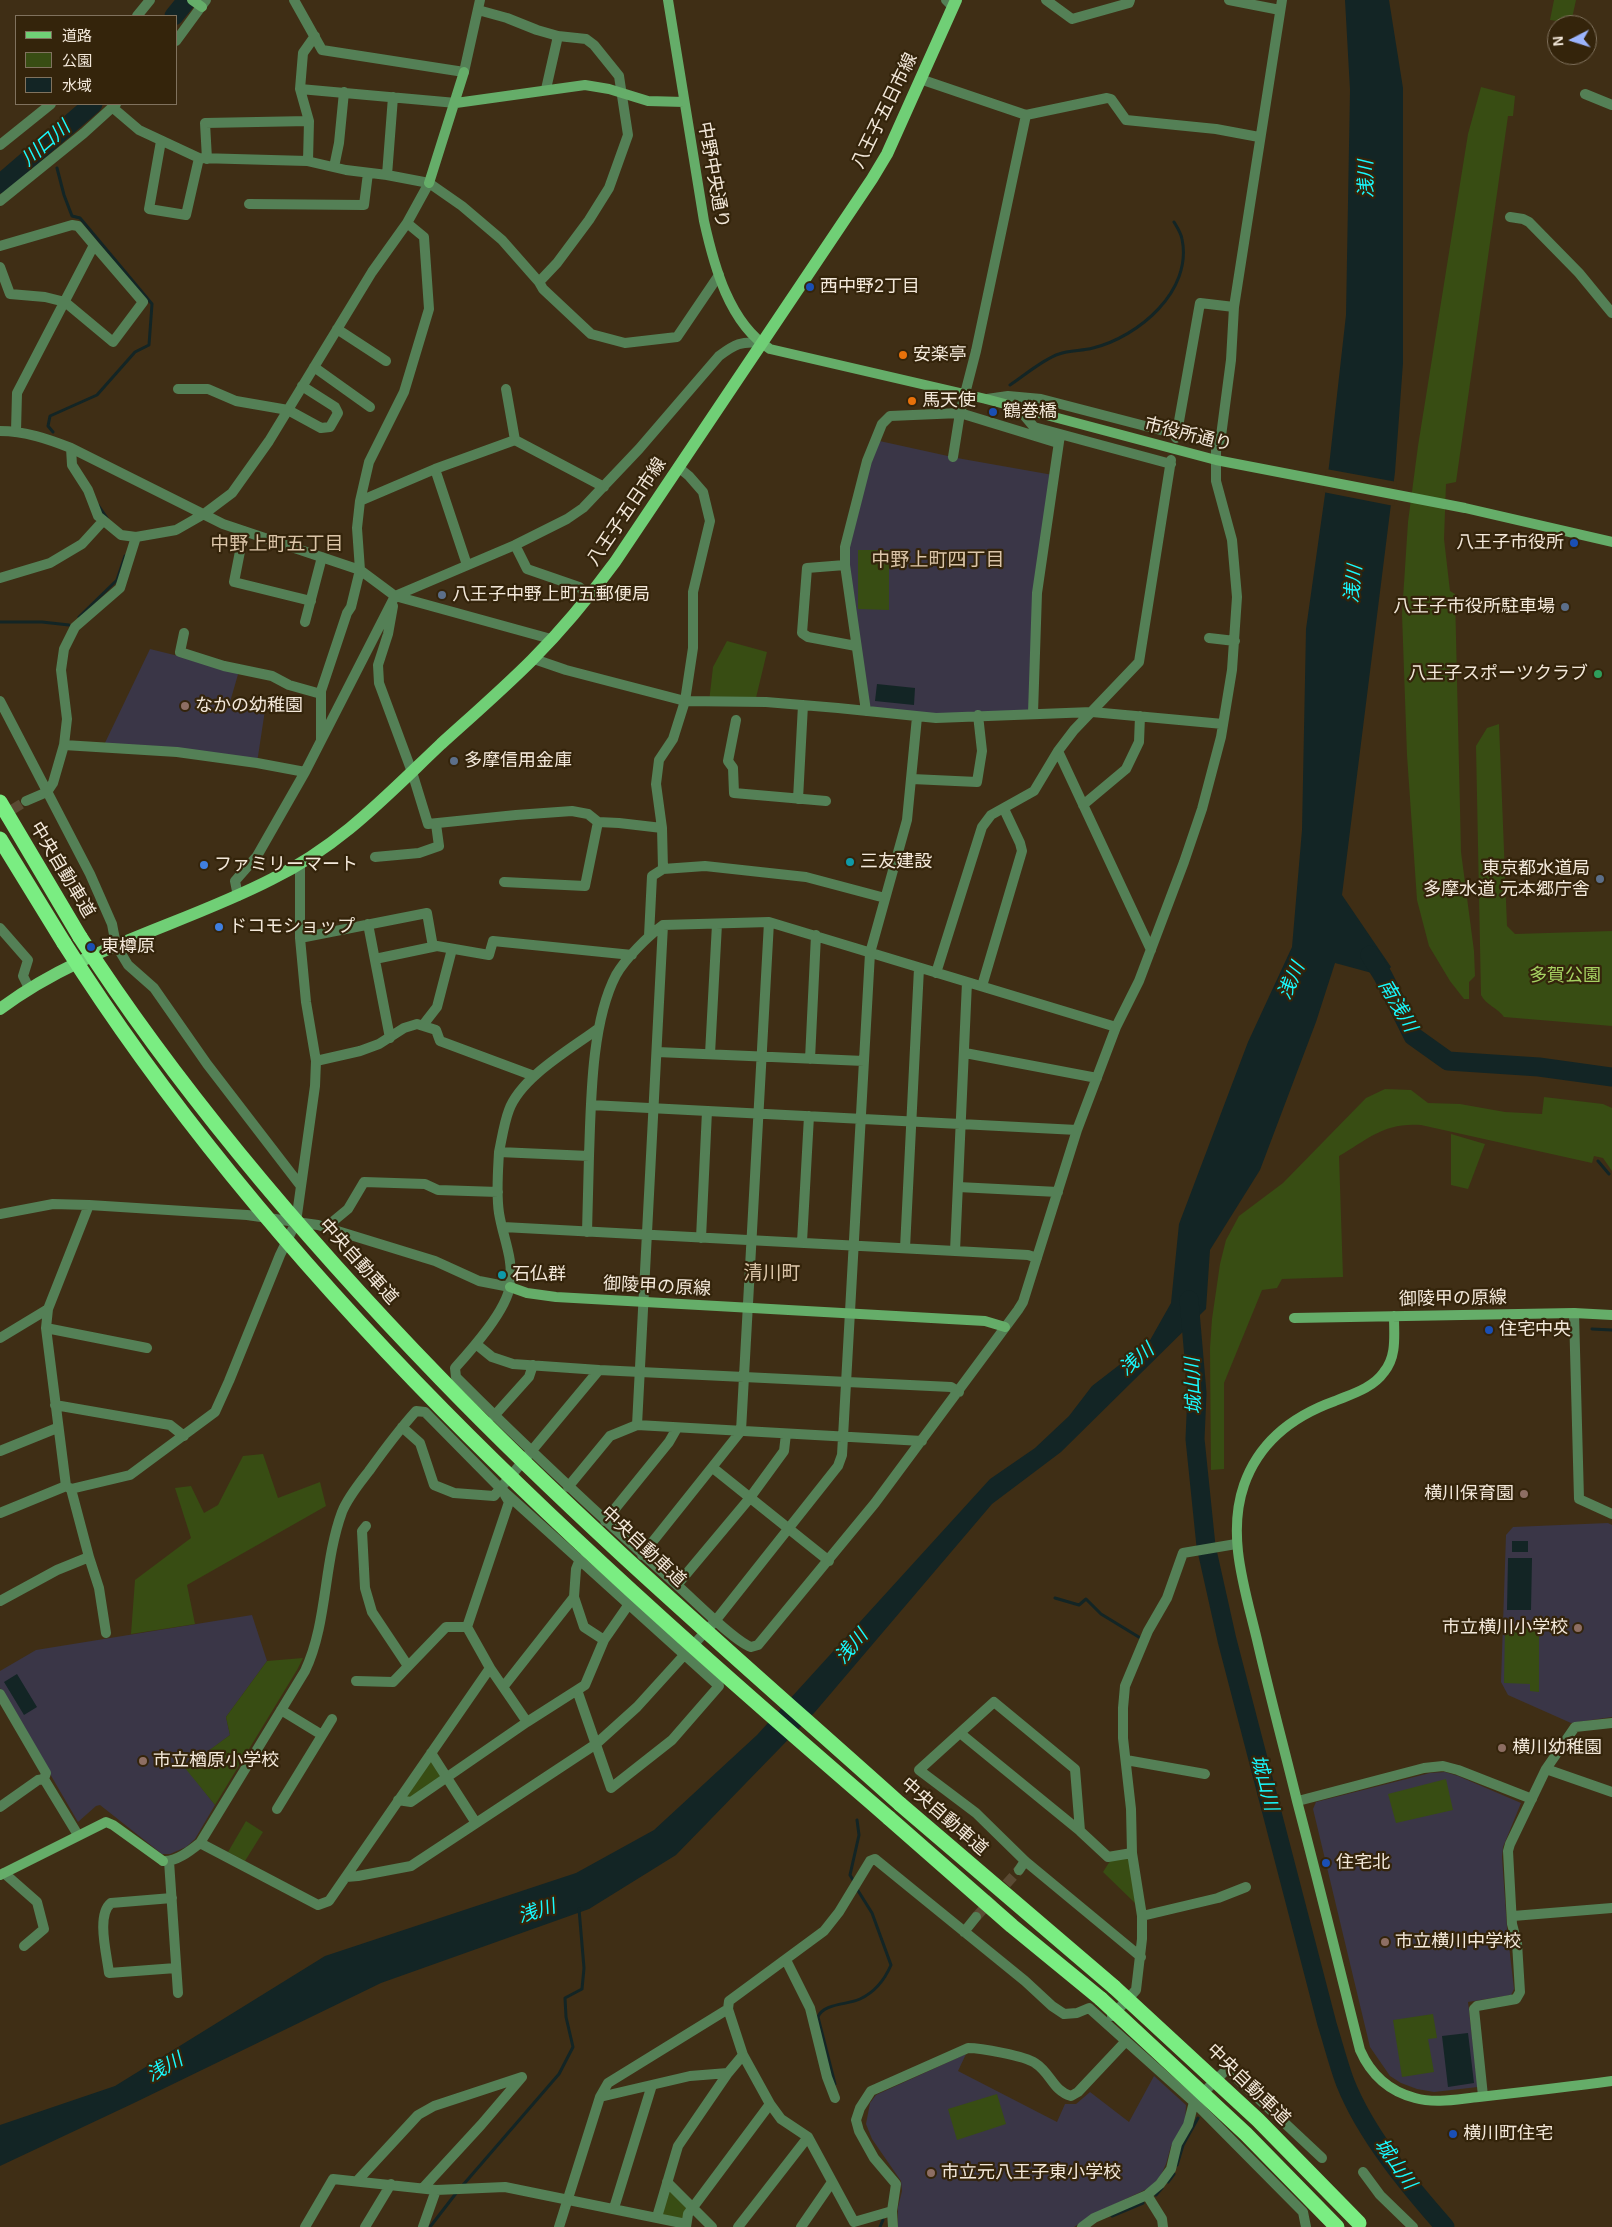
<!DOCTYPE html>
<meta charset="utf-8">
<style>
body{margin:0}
#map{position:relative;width:1612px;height:2227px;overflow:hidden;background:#3f2e15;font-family:Arial,"Noto Sans JP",sans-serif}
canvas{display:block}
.legend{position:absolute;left:15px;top:15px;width:162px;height:90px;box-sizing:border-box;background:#34240b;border:1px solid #80725e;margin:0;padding:6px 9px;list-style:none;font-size:15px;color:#f3e8da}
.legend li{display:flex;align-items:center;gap:10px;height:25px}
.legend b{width:25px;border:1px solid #80725e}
.north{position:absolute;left:1547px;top:15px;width:50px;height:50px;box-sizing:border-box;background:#34240b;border:1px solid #80725e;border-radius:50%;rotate:265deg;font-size:14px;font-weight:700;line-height:20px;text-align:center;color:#f3e8da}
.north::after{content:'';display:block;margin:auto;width:18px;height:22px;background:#9cb4fd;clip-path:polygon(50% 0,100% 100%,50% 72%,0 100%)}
</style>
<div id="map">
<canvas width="1612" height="2227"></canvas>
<ul class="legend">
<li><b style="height:6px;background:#70cf76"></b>道路</li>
<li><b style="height:14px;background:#384d13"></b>公園</li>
<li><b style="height:14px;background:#132525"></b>水域</li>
</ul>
<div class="north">N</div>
</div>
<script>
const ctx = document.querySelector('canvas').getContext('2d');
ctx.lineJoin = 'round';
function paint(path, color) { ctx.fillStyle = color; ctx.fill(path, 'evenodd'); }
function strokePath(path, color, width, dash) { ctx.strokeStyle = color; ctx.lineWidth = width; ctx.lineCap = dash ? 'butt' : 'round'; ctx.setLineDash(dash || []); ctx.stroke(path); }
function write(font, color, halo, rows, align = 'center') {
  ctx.font = font + ' Arial,"Noto Sans JP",sans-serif'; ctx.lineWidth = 4.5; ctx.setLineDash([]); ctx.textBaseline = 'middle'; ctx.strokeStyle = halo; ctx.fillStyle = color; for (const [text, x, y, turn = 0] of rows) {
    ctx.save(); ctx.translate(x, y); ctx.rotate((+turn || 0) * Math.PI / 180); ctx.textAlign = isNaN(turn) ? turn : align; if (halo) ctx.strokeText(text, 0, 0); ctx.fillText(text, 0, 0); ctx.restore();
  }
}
paint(new Path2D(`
 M875,440L957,458L1053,475L1037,593L1033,713L978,715L866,711L845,565Z
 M150,649L239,671L230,702L265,710L257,763L103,747Z
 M1608,1523L1612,1525V1717L1571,1723L1508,1695L1501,1682L1506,1535L1513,1527Z
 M252,1615L267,1661L226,1717L230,1735L186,1768L215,1805L195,1839L186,1847L170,1854H162L100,1805L96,1806L78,1822L0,1688V1671L36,1650Z
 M1445,1772L1458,1776L1521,1803L1503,1847L1502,1857L1507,1928L1514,1989L1511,1995L1468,2002L1478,2087L1434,2092L1417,2089L1401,2083L1390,2076L1370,2047L1313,1809L1316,1802L1430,1773Z
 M966,2054L958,2071L1057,2122L1065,2104H1076L1090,2092L1129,2122L1154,2076L1186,2105L1185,2122L1171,2146L1166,2164L1160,2177L1149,2188L1094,2214L1074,2227H898V2207L902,2191L901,2181L872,2139L866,2124L870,2103L876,2095Z`), '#3a3647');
paint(new Path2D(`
 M1554,0H1576L1571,23L1550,20Z
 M1481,87L1515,96L1513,116H1508L1456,482L1446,484L1444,539L1450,591L1455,594L1461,852L1474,951L1475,976L1469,982V999H1464L1450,981L1429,946L1417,900L1407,755L1402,614L1408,522L1418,446L1468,134Z
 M858,550H889V610L858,609Z
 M727,641L767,652L755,702H709L713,667Z
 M1499,724L1507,926L1515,934L1612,931V1026L1504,1017C1498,1008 1486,1005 1481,995L1476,746L1487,728Z
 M1385,1089L1411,1090L1428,1103L1460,1104L1505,1112L1542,1114L1544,1097L1603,1104L1612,1108V1171L1603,1158L1594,1156L1592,1163L1421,1125C1385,1122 1368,1139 1339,1156L1343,1277L1282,1279L1277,1288L1262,1290L1224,1383V1469L1211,1470L1210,1348L1212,1319L1220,1264L1226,1240L1239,1216L1283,1183L1366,1098Z
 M1451,1134L1485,1144L1468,1189L1451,1185Z
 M263,1454L278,1498L320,1482L326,1506L187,1585L195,1624L131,1634L135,1580L191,1538L175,1488L191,1486L204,1513L218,1505L243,1456Z
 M1505,1627L1539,1628V1692L1530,1691V1684L1504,1683Z
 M303,1658L297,1670L215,1805L185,1768L230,1735L226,1717L267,1661Z
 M431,1753L448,1778L411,1802L398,1800Z
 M1446,1779L1453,1810L1396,1823L1388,1794Z
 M246,1821L263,1832L245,1861L228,1852Z
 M1130,1857L1137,1905L1103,1872L1110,1861Z
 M1433,2014L1437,2038L1428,2039L1434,2072L1402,2077L1393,2020Z
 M997,2094L1006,2124L957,2140L948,2109Z
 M667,2182L693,2208L686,2224L657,2217Z`), '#384d13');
paint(new Path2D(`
 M1345,0H1389L1403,88V363L1395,472L1342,895L1391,967L1383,976L1335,963L1316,1022L1260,1170L1210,1250L1206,1309L1061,1452L992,1504L815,1712L676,1855L589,1909L381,1983L134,2103L0,2166V2125L115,2086L325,1956L576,1873L654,1830L757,1735L990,1479L1035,1448L1069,1416L1092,1386L1149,1342L1171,1303L1179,1224L1248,1042L1292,947L1302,830L1306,629L1329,466L1346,315L1350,90Z
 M877,684L915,688L914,705L875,701Z
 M1512,1541H1528V1552H1512Z
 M1508,1558H1532L1531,1610H1507Z
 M17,1674L37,1707L24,1715L4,1682Z
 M1468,2033L1474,2083L1448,2087L1442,2036Z`), '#132525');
paint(new Path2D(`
 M1326,469L1397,482L1394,506L1323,492Z`), '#3f2e15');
strokePath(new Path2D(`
 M1010,385C1024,376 1043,359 1059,354C1069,350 1082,351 1093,348C1138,337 1193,291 1182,239C1181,233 1177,227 1174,222
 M53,432L48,426L50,416L97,395L135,352L149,345L152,304L80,218L72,216L64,195L57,168
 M98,505L107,518
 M79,617L117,580L125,556
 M0,622H42L69,625
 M1598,1161L1609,1174
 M1592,1329L1612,1330
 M1055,1598L1079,1605L1086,1599L1101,1614L1142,1639
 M853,1880L850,1875L859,1835L857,1820
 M835,2084L818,2017C823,2003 848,2005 860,1999C875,1992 885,1979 891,1965L872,1913L857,1889
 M1177,2165L1183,2145L1198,2118
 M1168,2182L1174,2174
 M463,2185L559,2074L573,2047L566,2017L565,1998L582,1989L584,1968L579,1909
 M1156,2195L1162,2188
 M1112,2216L1143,2203
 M430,2227L457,2192
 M880,2227L883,2220`), '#132525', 3);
strokePath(new Path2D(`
 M174,16L187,0
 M0,184L93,104
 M1370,955L1383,976L1413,1036L1448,1061L1539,1067L1612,1077
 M1189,1300L1197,1393L1195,1439L1206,1546L1227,1640L1327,2024C1333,2043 1338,2063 1345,2082C1366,2135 1408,2185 1445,2227`), '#132525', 19);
strokePath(new Path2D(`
 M0,817L26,801
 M976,1917L1019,1870`), '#5a4a33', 10, [10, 5]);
strokePath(new Path2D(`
 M294,0L322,50L464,72L480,0
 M946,0L953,7
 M1046,0L1072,19L1129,3L1130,0
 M1229,0L1280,10
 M478,10L507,18L537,30L558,36L586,39L594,45L619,76L628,135L609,188L589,220L557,263L539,282
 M137,16L150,0
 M176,41L206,0
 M920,79L1026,115L1107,98L1111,99L1126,120L1216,129L1259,137
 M300,89L456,103
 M546,89L558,36
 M1585,94L1612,105
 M112,107L139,130L199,158L307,161L346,170L387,175L429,183L462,206L502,240L539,282L543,289L591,334L625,343L677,337L719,275
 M161,141L149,209L186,215L199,158
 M0,145L51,104
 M207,159L205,123L309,121
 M308,161L309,121L300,89L303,53L315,36
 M334,167L339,143L344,92
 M387,175L393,97
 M0,201L84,133L116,104
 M249,204L364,205L368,173
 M1510,217L1523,219L1529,222L1579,273L1612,313
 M0,246L72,225L78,226L94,245L17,393L16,431
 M0,267L10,294L45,297L65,302L113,342L143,302L94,245
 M337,329L386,361
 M314,367L370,407
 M178,389H208L236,401L288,410L321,428L330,427L338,413L335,407L302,386
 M506,389L515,440L604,487
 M987,399L1008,396L1041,399L1176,434
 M1018,408L1034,427L1171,464
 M0,431C25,431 48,439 71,448L223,524L360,570L395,596L551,639
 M1176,438L1200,303L1234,307
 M71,448L72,465L88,490L98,516L121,535L136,537
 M953,457L960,413L976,351L1026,115
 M435,469L467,565
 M360,501L435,469L515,440
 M244,531L234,582L311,601
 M515,545L527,569L579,587L589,595
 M845,565L807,568L802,633L808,637L856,646
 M0,578L50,563L82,544L103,521
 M393,606L388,634L378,665L379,683L412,772L428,824L516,815L572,811L588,814L598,822L619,823L662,828
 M305,622L322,557
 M184,633L180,652L224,666L272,676L289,685L321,694
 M1209,638L1235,641
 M534,659L566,670L685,701L766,702L838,708L936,718L1092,712L1223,724
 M0,701L90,874L112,924L116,945L128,965L154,988L207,1064L300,1185
 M866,711L845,565V547L867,461L882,424L890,416L960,413L1058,443
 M1033,713L1037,593L1060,435
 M736,720L728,761L733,768L734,793L826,801
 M321,739V691L347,613L351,607L360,570L357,528L360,501L369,462L404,392L429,309L424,237L407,223
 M64,745L177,752L257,763L305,772
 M1058,751L1151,950
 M912,779L977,782L982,751L978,715
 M798,799L803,705
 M26,801L47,792L53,783L64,745L67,719L61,670L64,649L75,627L120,588L136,537L176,530L204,514L232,493L269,441L372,272L407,223L429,183
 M1083,805L1126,769L1139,742L1140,716
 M375,857L419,853L439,846L436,824
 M663,869L705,866L806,877L885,898
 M504,882L585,886L598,822
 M238,896L235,881L257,856L305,772L395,596L515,545L567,519L583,508L639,449L719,356C735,344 741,341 761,343
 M368,924L390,1038
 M0,928L28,960L23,976L29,988
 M649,936L652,876L663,869L662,828L656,784L659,760L673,739L685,701L693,648V592L710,521L703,492L689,476L678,467
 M300,938L427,913L433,947
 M375,959L437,946L489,955L493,941L632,955
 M936,973L982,827L991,815L1034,791L1058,751L1074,730L1139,662L1171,460
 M982,986L1022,851L1020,843L1004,809
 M423,1025L437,1007L452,949
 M1116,1027L769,922L663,925C648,936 625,959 616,975C591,1023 591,1102 589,1156L499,1152C498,1172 496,1193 499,1213C503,1238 514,1259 510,1285C507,1310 472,1349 455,1368L456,1377C528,1449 602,1518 678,1586C694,1600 734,1641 751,1647L758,1645L875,1503L1018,1310L1023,1302L1077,1130L1116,1027L1139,981L1184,862L1202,809L1221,737L1232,670L1237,597L1232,540L1216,481V451L1221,436L1231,360L1234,307L1282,0
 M657,1052L864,1061
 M965,1053L1097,1078
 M710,1054L717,924
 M810,1059L816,935
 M316,1061L360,1051L379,1044L404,1028L417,1024L436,1030L440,1041L534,1076
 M591,1105L1077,1130
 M499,1152C502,1138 504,1123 509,1110C521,1077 571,1049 599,1028
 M958,1187L1058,1192
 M0,1214L53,1204L89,1205L247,1215L296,1222L318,1225L435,1261L479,1281L510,1287
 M503,1227L955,1251L1028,1255L1037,1258
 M325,1228L348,1209L364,1182L425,1184L438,1190L498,1192
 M587,1232L589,1156
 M701,1238L707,1111
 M802,1242L809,1116
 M905,1248L919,968
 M955,1251L967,982
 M1574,1313L1579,1499L1612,1514
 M46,1328L147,1348
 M0,1338L48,1309
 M476,1344L492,1357L513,1364L599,1370
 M55,1405L170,1425L184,1436
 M494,1416L529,1377L533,1365
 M637,1425L663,925
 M402,1427L420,1443L434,1485L454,1493L494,1496L599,1370L951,1387L959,1392
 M0,1451L57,1428
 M713,1468L829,1561
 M568,1487L610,1436L637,1425L922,1441
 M71,1489L130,1475L215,1412L229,1381L280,1255L296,1222L315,1086L316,1061L306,1002L300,938V864
 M0,1513L66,1486
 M605,1521L669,1442L677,1428
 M366,1526L362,1531L365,1588L372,1612L408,1666
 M642,1555L741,1431L769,922
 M89,1557L99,1588L106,1633
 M580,1559L576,1569L574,1597L584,1627L604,1640
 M677,1585L749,1499L784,1451L786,1434
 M0,1601L57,1570L89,1557L71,1489L66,1486L46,1328L48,1309L89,1205
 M490,1668L527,1722
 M356,1681L393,1682L446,1627H467
 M504,1686L574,1597
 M0,1694L46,1773L44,1779L78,1835
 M281,1710L322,1735
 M960,1733L1080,1831
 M431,1753L476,1823
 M1126,1760L1205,1774
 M1546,1769L1612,1792
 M398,1800L411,1802L527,1722L585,1685L604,1640L629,1604
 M1298,1801L1424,1768L1443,1766L1458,1770L1532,1799
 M0,1807L38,1780L44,1779
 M277,1809L332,1719
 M200,1843L318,1905L329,1901L490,1668L467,1627L509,1502L505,1495
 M1132,1853L1108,1857L1080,1831L1075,1769L994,1702L919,1770L976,1813L1025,1861L1141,1957
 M163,1861C176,1862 190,1851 200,1843L305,1671C328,1622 323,1564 342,1512C348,1497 359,1484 369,1471C384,1450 399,1430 416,1411L425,1412L500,1488L719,1686L672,1740L611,1788L577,1690
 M169,1861L178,1993
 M1019,1870L1025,1861
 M4,1873L37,1902L44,1929L24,1946
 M346,1877L358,1876L411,1866L596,1744L637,1707L716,1620L838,1466L842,1455L870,953L907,820L917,717
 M172,1898L111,1903C96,1915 107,1955 109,1973L176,1968
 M1142,1916L1218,1898L1246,1887
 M1513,1916L1612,1908
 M964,1932L976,1917
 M786,1960L810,2008L827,2077L835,2098
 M1112,2016L1136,1990L1142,1939V1916L1132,1853L1131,1809L1123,1738V1708L1125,1686L1148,1631L1167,1598L1183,1553L1236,1544
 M1483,2096L1474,2009L1477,2006L1516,1999L1520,1992L1517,1943L1512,1924L1508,1851L1510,1844L1546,1769L1575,1727L1612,1723
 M600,2097L690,2076L728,2073
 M1363,2172L1380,2195L1413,2227
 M357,2181L418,2115L434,2106L522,2077L481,2125L423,2188
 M667,2182L712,2227
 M1147,2195L1162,2219L1163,2227
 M614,2208L652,2085
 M892,2211L854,2222L808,2137L781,2119L770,2104L743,2055L728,2009L729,2001L824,1931L839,1912L870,1861L875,1859L1025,1981L1052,2006L1064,2014L1077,2013L1089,2008L1194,2102L1188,2125L1177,2144L1171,2169L1160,2184L1147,2195L1094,2218L1082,2227
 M657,2217L678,2146L728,2073L743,2055
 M305,2227L333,2179L436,2190L505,2187L686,2224
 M365,2227L391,2184
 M423,2227L436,2190
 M559,2227L600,2097L608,2083L728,2009
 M686,2227L688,2214L770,2104
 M738,2227L808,2137
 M801,2227L832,2182
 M893,2227L892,2211L896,2184L874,2158L859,2131L856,2120L860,2108L871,2091L968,2048C981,2048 1025,2056 1035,2063C1051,2073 1053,2091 1071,2096L1078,2092L1126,2041
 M1306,2227L1303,2212L1194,2102L1227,2069L1322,2158`), '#548056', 10);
strokePath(new Path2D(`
 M192,0L202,7
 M668,0L704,221C714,266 729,323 770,349L986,399L1216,460L1465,508L1612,542
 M456,103L585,85L609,89L648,101L684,102
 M429,183L464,72
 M510,1287L527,1293L556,1297L985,1321L1005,1327
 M1394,1316C1394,1336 1397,1356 1384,1372C1373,1388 1352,1394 1335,1401C1293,1416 1259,1442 1244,1485C1226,1537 1246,1592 1258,1644C1270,1696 1284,1748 1297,1801C1319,1884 1339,1967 1360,2050C1371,2075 1388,2091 1415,2098C1436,2104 1458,2099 1479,2097C1524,2092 1568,2087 1612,2081
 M1294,1318L1574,1313L1612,1315
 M0,1875L106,1822L113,1825L163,1861`), '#65ad69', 10);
strokePath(new Path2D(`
 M0,1009C81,948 183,925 272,879C341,845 386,796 441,744C472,716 503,689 532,660C562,630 590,596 615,562L872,179L887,154L956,0`), '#70cf76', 12);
strokePath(new Path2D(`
 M0,802L80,937
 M0,839L64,943
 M900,1804L1114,1987
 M889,1818L1012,1926L1101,1999`), '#7aed82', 15);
strokePath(new Path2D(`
 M80,937C183,1096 309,1243 441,1379C586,1529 745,1665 900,1804
 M64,943C281,1286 584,1555 889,1818
 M1114,1987L1258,2120L1359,2223
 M1101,1999L1246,2134L1337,2227`), '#7aed82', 15);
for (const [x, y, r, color] of [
 [810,287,5,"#1a4fb4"],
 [903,355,5,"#e8710a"],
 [912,401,5,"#e8710a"],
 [993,412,5,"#1a4fb4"],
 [1574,543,5,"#1a4fb4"],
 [442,595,5,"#5c6f8a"],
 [1565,607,5,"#5c6f8a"],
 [1598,674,5,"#2e9e5b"],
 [185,706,5,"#8d6e63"],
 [454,761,5,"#5c6f8a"],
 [850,862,5,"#0f9aa8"],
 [204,865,5,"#3f7fe0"],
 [1600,879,5,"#5c6f8a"],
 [219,927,5,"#3f7fe0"],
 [91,947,5,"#1a4fb4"],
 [502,1275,5,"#0f9aa8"],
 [1489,1330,5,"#1a4fb4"],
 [1524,1494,5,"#8d6e63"],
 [1578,1628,5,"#8d6e63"],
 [1502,1748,5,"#8d6e63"],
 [143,1761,5,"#8d6e63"],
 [1326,1863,5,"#1a4fb4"],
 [1385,1942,5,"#8d6e63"],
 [1453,2134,5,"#1a4fb4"],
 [931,2173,5,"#8d6e63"]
]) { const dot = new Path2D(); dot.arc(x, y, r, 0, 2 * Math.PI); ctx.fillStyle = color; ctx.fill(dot); strokePath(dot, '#34240b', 2); }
write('18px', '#f3e8da', '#34240b', [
 ["八王子五日市線",885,111,-64],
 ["中野中央通り",713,175,80],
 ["市役所通り",1188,435,14],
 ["八王子五日市線",627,512,-56],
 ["中央自動車道",62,870,59],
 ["中央自動車道",358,1262,48],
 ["御陵甲の原線",657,1287,3],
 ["御陵甲の原線",1453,1299,-1],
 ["中央自動車道",643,1547,43],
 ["中央自動車道",944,1817,41],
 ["中央自動車道",1248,2085,44]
]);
write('18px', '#f3e8da', '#34240b', [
 ["西中野2丁目",820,287],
 ["安楽亭",913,355],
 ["馬天使",922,401],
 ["鶴巻橋",1003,412],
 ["八王子市役所",1564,543,"right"],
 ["八王子中野上町五郵便局",452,595],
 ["八王子市役所駐車場",1555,607,"right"],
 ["八王子スポーツクラブ",1588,674,"right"],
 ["なかの幼稚園",195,706],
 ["多摩信用金庫",464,761],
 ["三友建設",860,862],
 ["ファミリーマート",214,865],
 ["東京都水道局",1590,869,"right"],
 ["多摩水道 元本郷庁舎",1590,890,"right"],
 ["ドコモショップ",229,927],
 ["東樽原",101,947],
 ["石仏群",512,1275],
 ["住宅中央",1499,1330],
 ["横川保育園",1514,1494,"right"],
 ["市立横川小学校",1568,1628,"right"],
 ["横川幼稚園",1512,1748],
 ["市立楢原小学校",153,1761],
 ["住宅北",1336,1863],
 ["市立横川中学校",1395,1942],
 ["横川町住宅",1463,2134],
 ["市立元八王子東小学校",941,2173]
], 'left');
write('18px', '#a6d262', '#34240b', [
 ["多賀公園",1565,976]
]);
write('italic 19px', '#18f9fe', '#34240b', [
 ["川口川",46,144,-41],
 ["浅川",1367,179,-91],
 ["浅川",1354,584,-84],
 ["浅川",1292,981,-66],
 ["南浅川",1397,1006,60],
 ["浅川",1137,1360,-40],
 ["城山川",1194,1386,-92],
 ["浅川",852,1647,-49],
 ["城山川",1264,1783,75],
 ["浅川",537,1912,-17],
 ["浅川",165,2068,-29],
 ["城山川",1395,2164,55]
]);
write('19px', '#dbc5a8', '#34240b', [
 ["中野上町五丁目",277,545],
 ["中野上町四丁目",938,561],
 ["清川町",772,1274]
]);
</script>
